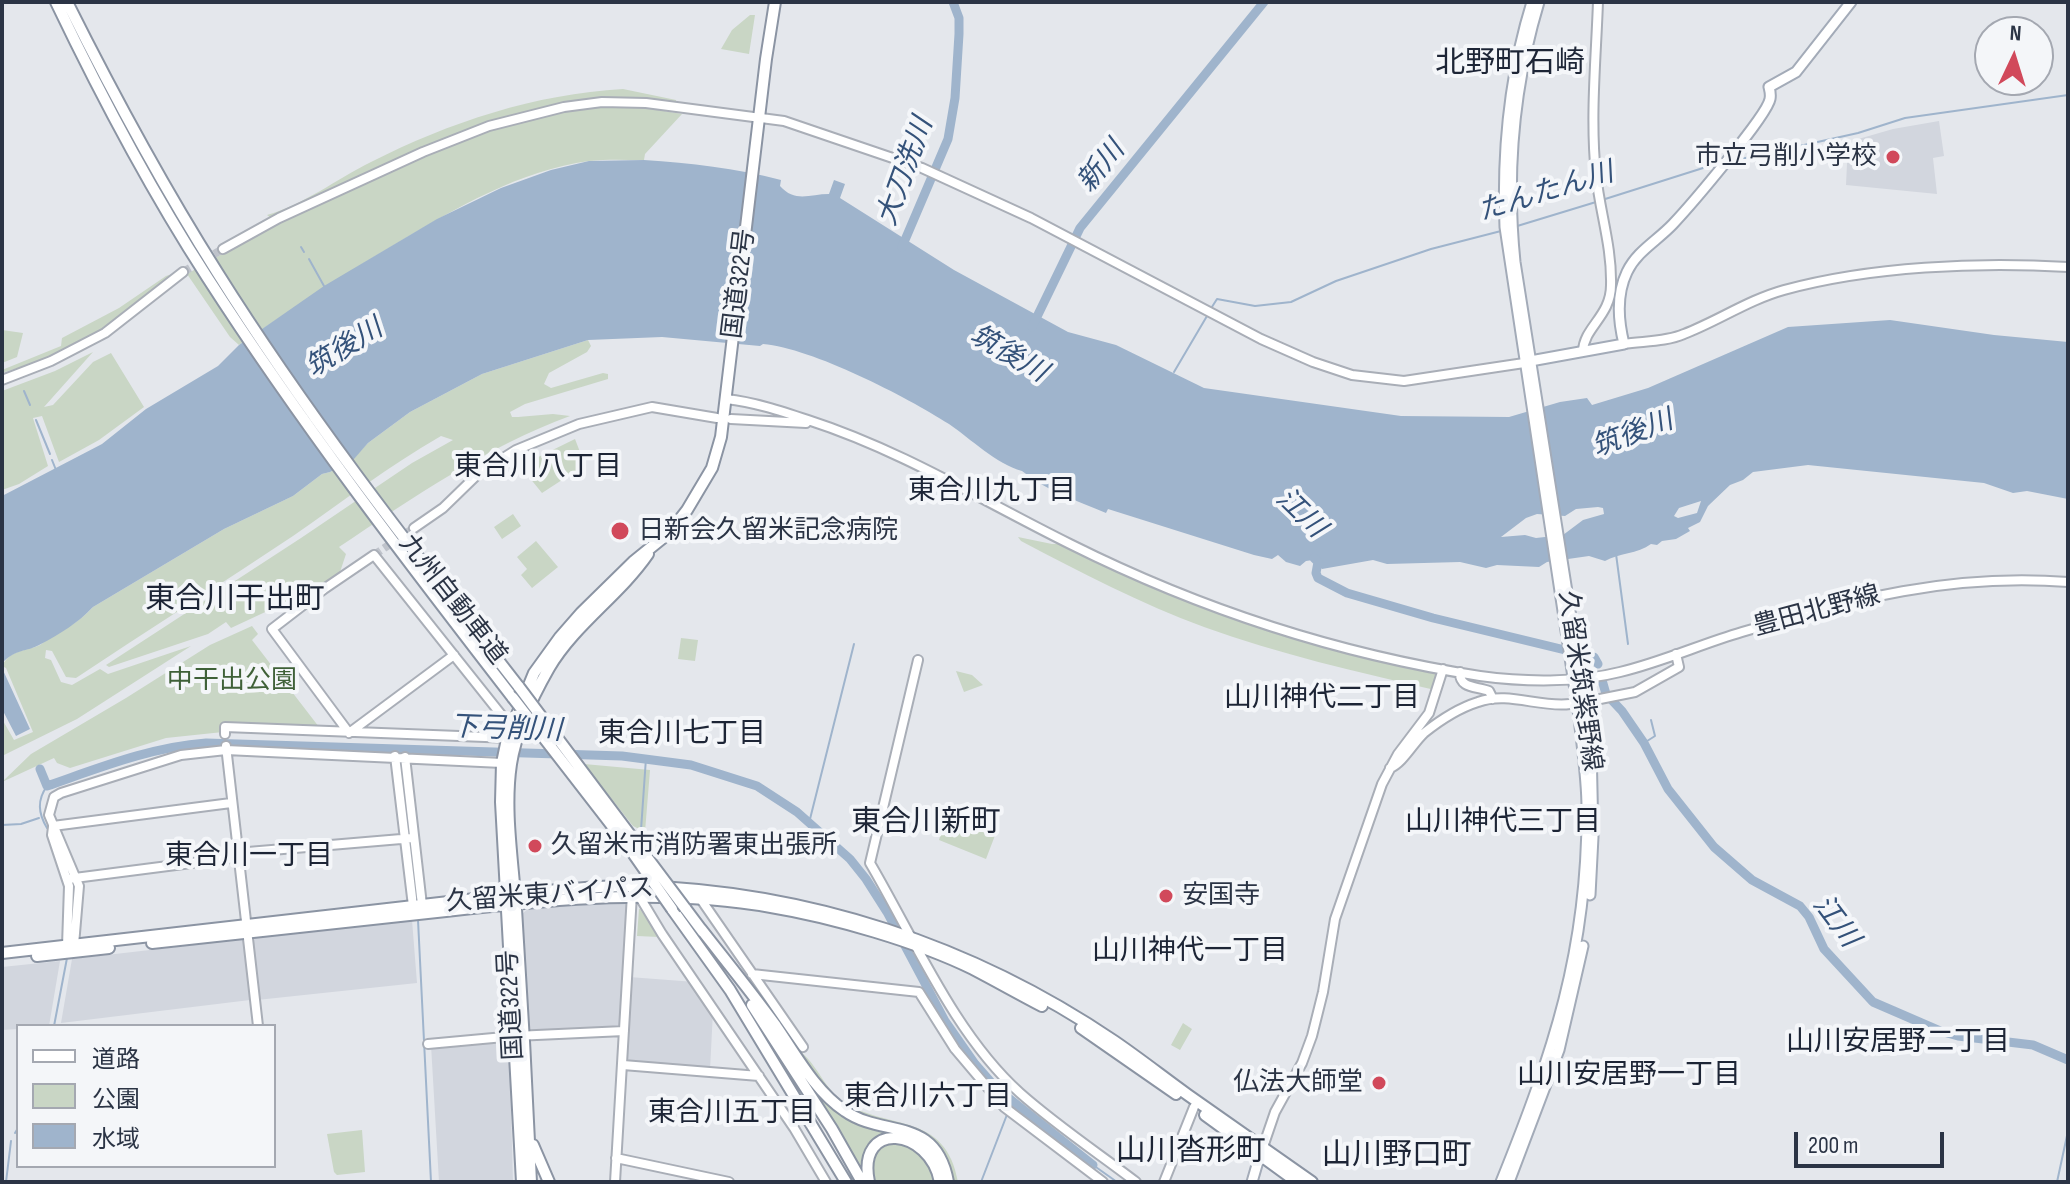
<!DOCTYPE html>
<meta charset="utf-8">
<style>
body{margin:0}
#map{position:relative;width:2070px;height:1184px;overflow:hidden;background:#e4e7ec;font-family:"Sofia Sans Condensed","Noto Sans JP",sans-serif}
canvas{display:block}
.frame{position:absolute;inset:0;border:4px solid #2b3445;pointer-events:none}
.legend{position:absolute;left:16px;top:1024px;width:260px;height:144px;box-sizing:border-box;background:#f4f6f9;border:2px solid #a4a8b1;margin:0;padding:10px 14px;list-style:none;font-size:24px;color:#2b3445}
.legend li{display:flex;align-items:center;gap:16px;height:40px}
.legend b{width:40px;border:2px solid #a4a8b1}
.north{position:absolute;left:1974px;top:16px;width:80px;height:80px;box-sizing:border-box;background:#f4f6f9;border:2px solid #a4a8b1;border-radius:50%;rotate:4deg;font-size:22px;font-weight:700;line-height:32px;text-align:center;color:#2b3445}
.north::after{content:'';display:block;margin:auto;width:28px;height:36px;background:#d1495b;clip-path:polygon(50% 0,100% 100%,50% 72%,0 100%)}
.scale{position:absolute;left:1794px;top:1132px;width:150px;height:36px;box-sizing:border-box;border:4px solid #2b3445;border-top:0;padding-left:10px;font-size:24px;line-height:28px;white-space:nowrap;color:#2b3445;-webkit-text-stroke:6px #f4f6f9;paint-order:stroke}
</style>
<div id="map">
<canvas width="2070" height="1184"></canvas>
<div class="frame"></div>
<ul class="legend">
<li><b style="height:10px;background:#fff"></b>道路</li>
<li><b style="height:22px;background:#c9d6c5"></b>公園</li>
<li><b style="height:22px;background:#9fb4cc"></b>水域</li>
</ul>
<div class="north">N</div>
<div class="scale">200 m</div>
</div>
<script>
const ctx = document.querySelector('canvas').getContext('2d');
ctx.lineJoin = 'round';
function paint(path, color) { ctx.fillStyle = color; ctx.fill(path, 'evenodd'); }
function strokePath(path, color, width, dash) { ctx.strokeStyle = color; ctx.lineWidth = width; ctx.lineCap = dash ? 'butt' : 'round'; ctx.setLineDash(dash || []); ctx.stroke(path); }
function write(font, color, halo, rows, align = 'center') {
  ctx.font = font + ' "Sofia Sans Condensed","Noto Sans JP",sans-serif'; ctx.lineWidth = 8; ctx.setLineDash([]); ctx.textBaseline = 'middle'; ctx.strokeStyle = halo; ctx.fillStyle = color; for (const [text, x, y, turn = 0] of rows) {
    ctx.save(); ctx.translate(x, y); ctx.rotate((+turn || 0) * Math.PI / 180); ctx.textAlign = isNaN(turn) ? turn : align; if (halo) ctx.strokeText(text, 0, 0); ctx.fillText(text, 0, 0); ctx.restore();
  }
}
paint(new Path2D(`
 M1939,121L1944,156L1933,158L1937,194L1846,185L1848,142L1893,129Z
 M629,899L621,1027L527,1033L522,914L534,904Z
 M412,920L417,983L257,1000L252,943L256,937Z
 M245,939L252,997L250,1000L61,1023L72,959Z
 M60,961L49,1026H18V1029L2,1030V967Z
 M629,977L695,982L713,1011L710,1070L626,1063Z
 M509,1038L513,1182H439L431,1045Z`), '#d2d6de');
paint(new Path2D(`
 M750,15H755L749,54L721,49L732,30Z
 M623,89L676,100V103C646,100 615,96 585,100C473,115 373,174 271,218L267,215C303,205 337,179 371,162C450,122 535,94 623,89Z
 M628,105L682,114L645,154L644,160C626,160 607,159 589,161C521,170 456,208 399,242C344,274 292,309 239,345L230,337L187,274L280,221L457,141L538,116L588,107Z
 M175,273C152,291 130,311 105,328C74,350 37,362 2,373V370L61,346L62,338L119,308L166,276Z
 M2,330L23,333L17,357L2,363Z
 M588,340L591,346L587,352L549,373L544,384L551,388L603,373L608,374V379L525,404L510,412L512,417H518L553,414L570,416C486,447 414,497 339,547L346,554L340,572L321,586L231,628L226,622L208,634L109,667L106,665L301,538L412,463L453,440L441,436C389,466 342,502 293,536C221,584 148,630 76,678L66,677L52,651L46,650L45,658L51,660L61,682L72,685L100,669L108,674L191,646L77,719L2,756V719L14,740L33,732L6,668L2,666C11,649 24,652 40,645C43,643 47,639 50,637C70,625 77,624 93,607L224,529L293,496L322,474L330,472L353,459L368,443L410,412L482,374Z
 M93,352L44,407L53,405L93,362L111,353L144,407L99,440L59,462L42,416L33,418L48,466L19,484L2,490V391L55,371Z
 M575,439L585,465L542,493L520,466Z
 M513,514L521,526L502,539L494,527Z
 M1018,537L1052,544H1066L1189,600L1436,669L1435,690C1357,672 1279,654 1204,627C1141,604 1080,572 1021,541Z
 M536,541L558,567L532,588L521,575L527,569L517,557Z
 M252,626L258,634L252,640L319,727L223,724V732L166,738L70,768L57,763L54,758L2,782L31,754L126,698L210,645Z
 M681,638L698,640L695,661L678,659Z
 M956,671L972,675L983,685L964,692Z
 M584,764L650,770L645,832L633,826Z
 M952,805L999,825L986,859L939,840L949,806Z
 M639,909H640L659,937L637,936Z
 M1183,1023L1192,1029L1180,1050L1171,1045Z
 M801,1052C818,1066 825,1090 845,1103C888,1130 946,1112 958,1182H951L945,1161L839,1102L798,1054Z
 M802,1071L822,1097L902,1134L885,1135L863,1164L865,1181Z
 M362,1130L365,1172L337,1175L334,1172L327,1134Z
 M898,1139L925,1154L937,1182H871L869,1171L876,1149Z`), '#c9d6c5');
paint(new Path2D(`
 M644,160C691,163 735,168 781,180L780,186C795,203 810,194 829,194L834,180L845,184L840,198L954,270L1068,332L1116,345L1204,388L1401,416L1509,417L1560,402L1587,398L1592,405L1648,388L1788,327L1890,320L1994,335L2068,342V499L2027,491L2013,493L1984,483L1808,465L1753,472L1743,480L1730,485L1708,506L1700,522L1688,528L1690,531L1676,539L1662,541L1657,545L1651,544C1638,554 1618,553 1605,561L1589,556L1547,562L1539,567L1497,565L1486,568L1460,562L1387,564L1373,560L1322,569L1313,560L1306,561L1300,566L1286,562L1278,555L1272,559L1254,555L1108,509L1106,513C1075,500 1047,491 1022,471C996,464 971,439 949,424C907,397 812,348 763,344L760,346L662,337L588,340L482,374L410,412L368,443L354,459L330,472L322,474L293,496L224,529L93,607C78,623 60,634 41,644C25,653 17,648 2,663V496L102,444L146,409L218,366L239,345L324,286L437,219L501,188L551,170L589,161ZM1701,501L1697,513L1678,518L1674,516L1679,508ZM1598,507L1603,508L1604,514L1583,520L1563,535L1536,538L1525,535L1501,537L1526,518L1537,514L1565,516L1576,509Z
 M2,668L30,729L16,736L2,709Z`), '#9fb4cc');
strokePath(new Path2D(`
 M1732,161L1858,133L1905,118L2068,95
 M1602,200L1722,162
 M1514,227L1596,202
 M301,247L304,252
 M309,259L324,286
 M1210,310L1217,299L1255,306L1291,302L1336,281L1431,249L1501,231
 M1174,372L1207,316
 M24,391L30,405
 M36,420L50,454
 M52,460L56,470
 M1616,554L1628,644
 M1644,743L1655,736L1651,720
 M809,823L854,644
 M2,825L21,824L39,818
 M47,828C38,813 37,800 47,786
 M641,830L646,758
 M418,920L431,1182
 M54,1026L67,958
 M15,1133L18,1128
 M1093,1165L1117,1182
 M6,1182L11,1141
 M981,1182L1008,1112
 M2057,1182L2068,1131`), '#9fb4cc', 2);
strokePath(new Path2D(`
 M902,247L948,139L955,98L959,34V18L953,2
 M1032,327L1080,228L1264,2
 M1314,558L1318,562L1316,573L1318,578L1347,593L1433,618L1594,657L1598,664
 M1602,680L1606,694L1622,711L1644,743L1668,789L1714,847L1752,880L1800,906L1809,917L1824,949L1873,1002L1940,1031L1958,1036L2033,1045L2068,1060
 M40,769L47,786C99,768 151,747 206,743L622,756L691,765L757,786L797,812L850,859L866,879L887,912L945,1021L975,1064L996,1088L1093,1165`), '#9fb4cc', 9);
strokePath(new Path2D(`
 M183,272L223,249
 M374,555L414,528`), '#bfc3cb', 8, [8, 4]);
const secondary = new Path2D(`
 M223,249L279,218L423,152L489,126L564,107L602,102L646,103L784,121L922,168L1031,218L1261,339L1313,362L1352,375L1404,381L1524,363
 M1624,344C1642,341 1666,342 1684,334C1718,321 1748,300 1784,290C1872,266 1977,262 2068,267
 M1583,351C1584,327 1611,316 1611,285C1612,247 1600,212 1596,175C1590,118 1596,59 1598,2
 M2,380L51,361L105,333L183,272
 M726,399C754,402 781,411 808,420C901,450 983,501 1070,544C1198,608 1338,654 1480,676C1524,682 1577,683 1620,672C1662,662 1701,644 1742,632C1856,599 1948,573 2068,582
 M731,419L806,423
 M414,528L443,508L478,474L516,450L579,424L652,407L717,418
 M454,655L349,733L272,629L324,589L374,555L515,732
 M918,660L870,863C914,938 955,1035 1020,1093C1056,1125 1098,1153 1136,1182
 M1460,672C1459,689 1477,686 1489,691L1493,699
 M1590,701L1635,692L1679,667L1676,654
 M225,734V727L511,738
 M226,746L258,1026
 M395,756L413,906
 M405,757L422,905
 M1390,768C1402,764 1414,742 1424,733C1439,721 1459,708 1478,702C1508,691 1540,708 1570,704
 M53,826L231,803
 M53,827L52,835L69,886L67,946
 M67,879L238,857L248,852L413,838
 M638,894L662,934L794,1128L826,1182
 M700,898L803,1047
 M74,945L79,886L49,815L54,797L61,793L181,755L226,750L502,763
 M752,974L919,992L955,1049L1004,1107L1103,1182
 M428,1044L515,1036L624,1031
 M623,1065L759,1076
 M1263,1147L1275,1112L1302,1063L1312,1036L1323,992L1335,919L1382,784L1398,754L1429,713L1443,669
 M616,1158L729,1182
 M615,1182L632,894
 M1164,1182L1194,1107`);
const primary = new Path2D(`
 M1539,2C1513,88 1506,173 1515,262L1591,744L1593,837L1590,895
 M1525,362L1624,344C1618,320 1616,295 1627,272C1637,251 1657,241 1673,224C1689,207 1767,116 1770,99C1771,94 1770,91 1769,87L1796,72L1851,2
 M1252,1182L1261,1151
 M1501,1182C1553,1053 1588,950 1587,808C1587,778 1582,747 1579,717L1505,227C1502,150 1509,76 1532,2
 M1509,1182L1559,1050L1583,946`);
const highway = new Path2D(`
 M56,2C101,96 150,189 207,277C301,423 407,561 513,698
 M67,2C113,94 162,185 217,272C308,417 414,552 519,687
 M685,908L703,932
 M672,909L730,990L846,1182
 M701,929C726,961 752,993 776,1026C796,1055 815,1091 845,1111C883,1138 936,1115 948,1182
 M152,943C250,932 348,921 446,911C555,899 663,888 771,907C832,917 918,942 973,969C996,981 1019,994 1042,1006
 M2,953L545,891C575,889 606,885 636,886C808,891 972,945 1114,1041C1139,1058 1163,1077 1188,1095C1229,1124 1271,1153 1312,1182
 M37,956L109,948
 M752,1005L832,1129L862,1182
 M1081,1028L1176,1094
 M1205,1115L1297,1182
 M533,1145L549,1182
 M522,1182L501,802L502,763L507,739L534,673L560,637L581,613L633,562L670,532L687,510L712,468L721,437L766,59L775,2
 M531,1182C527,1091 522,1000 516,909C513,861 504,811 511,764C516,731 533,696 549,668C575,624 619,596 648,554
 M869,1182C856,1119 930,1128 940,1182`);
strokePath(secondary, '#a9aeb7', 12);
strokePath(primary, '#a3abb8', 13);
strokePath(highway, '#8b94a3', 14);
strokePath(secondary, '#fff', 8);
strokePath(primary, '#fff', 9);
strokePath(highway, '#fff', 10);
const highwayBridge = new Path2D(`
 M519,687L685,908
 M513,698L630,849L672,909`);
strokePath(highwayBridge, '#8b94a3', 14, []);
strokePath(highwayBridge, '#fff', 10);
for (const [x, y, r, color] of [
 [1893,157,8,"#d1495b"],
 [620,531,10,"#d1495b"],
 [535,846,8,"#d1495b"],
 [1166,896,8,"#d1495b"],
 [1379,1083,8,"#d1495b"]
]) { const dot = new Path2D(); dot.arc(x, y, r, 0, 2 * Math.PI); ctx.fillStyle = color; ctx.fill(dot); strokePath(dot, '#f4f6f9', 3); }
write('26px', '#2b3445', '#f4f6f9', [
 ["市立弓削小学校",1877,157,"right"],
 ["日新会久留米記念病院",638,531],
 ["久留米市消防署東出張所",551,846],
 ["安国寺",1182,896],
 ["仏法大師堂",1363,1083,"right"]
], 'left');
write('26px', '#2b3445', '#f4f6f9', [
 ["国道322号",740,284,-83],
 ["九州自動車道",452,600,52],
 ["豊田北野線",1817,612,-15],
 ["久留米筑紫野線",1579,681,82],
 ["久留米東バイパス",550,896,-4],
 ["国道322号",512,1005,-93]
]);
write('26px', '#3f6138', '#f4f6f9', [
 ["中干出公園",232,681]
]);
write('italic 28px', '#34527a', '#f4f6f9', [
 ["新川",1102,167,-51],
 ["大刀洗川",906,172,-70],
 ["たんたん川",1546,193,-17],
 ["筑後川",345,349,-32],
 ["筑後川",1008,355,30],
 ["筑後川",1633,435,-21],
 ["江川",1300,514,44],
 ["下弓削川",506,730,2],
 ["江川",1835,922,53]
]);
write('28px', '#1d2536', '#f4f6f9', [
 ["東合川八丁目",538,468],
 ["東合川九丁目",992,492],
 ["山川神代二丁目",1322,699],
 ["東合川七丁目",682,735],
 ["山川神代三丁目",1503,823],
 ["東合川一丁目",249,857],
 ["山川神代一丁目",1190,952],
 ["山川安居野二丁目",1898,1043],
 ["山川安居野一丁目",1629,1076],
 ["東合川六丁目",928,1098],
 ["東合川五丁目",732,1114]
]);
write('30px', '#1d2536', '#f4f6f9', [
 ["北野町石崎",1510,64],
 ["東合川干出町",235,600],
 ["東合川新町",926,823],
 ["山川沓形町",1191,1152],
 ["山川野口町",1397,1156]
]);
</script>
